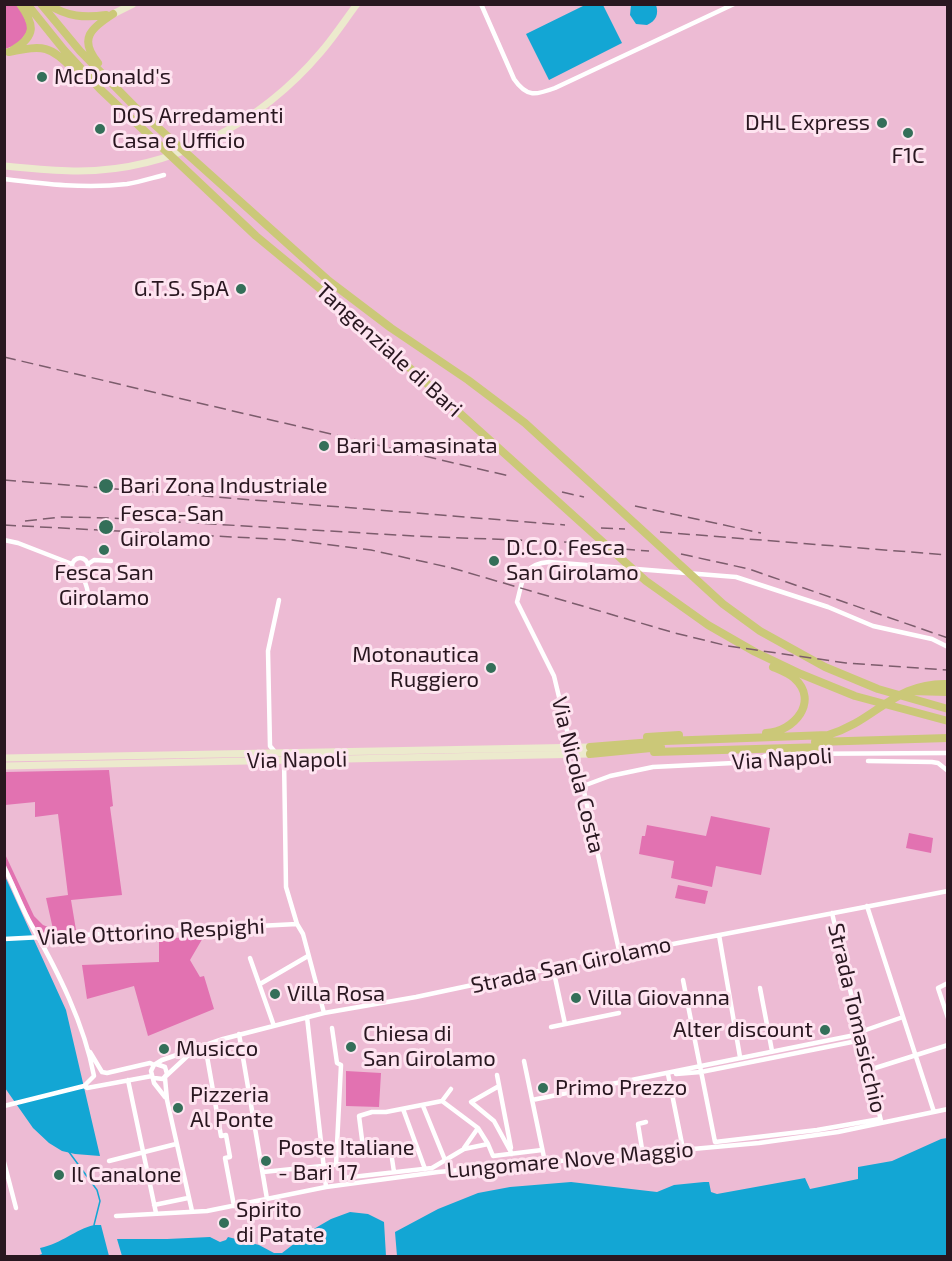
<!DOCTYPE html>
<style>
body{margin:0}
#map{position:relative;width:952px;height:1261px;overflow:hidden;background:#edbbd4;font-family:"Exo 2",sans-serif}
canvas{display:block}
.frame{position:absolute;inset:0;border:6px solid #291720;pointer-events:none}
</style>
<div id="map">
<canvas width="952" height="1261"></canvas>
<div class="frame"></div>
</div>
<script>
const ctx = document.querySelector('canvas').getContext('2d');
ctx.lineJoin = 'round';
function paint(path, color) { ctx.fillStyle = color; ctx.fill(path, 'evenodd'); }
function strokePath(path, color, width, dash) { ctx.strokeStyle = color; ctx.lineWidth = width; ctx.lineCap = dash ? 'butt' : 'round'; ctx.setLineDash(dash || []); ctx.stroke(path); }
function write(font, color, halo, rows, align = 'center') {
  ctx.font = font + ' "Exo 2",sans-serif'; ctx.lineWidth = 6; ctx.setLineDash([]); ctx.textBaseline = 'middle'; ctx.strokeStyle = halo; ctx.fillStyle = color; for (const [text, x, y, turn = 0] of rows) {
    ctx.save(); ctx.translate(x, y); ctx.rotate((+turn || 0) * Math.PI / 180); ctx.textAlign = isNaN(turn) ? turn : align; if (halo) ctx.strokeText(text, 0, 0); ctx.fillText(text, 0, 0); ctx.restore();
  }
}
paint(new Path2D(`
 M5,5H19L29,29L18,44L5,49Z
 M109,770L113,806L110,807L122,895L71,900L76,930L39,933L32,923L5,863L4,852L34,916L43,925L53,929L46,898L68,895L58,814L35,817V802L5,805V772Z
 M711,816L770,828L761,875L716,866L712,887L671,878L674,861L639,854L642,836H645L647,825L706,836Z
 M909,833L933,838L931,853L906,848Z
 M678,885L708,891L705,904L675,898Z
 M204,936L190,960L200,977L204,976L214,1009L148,1036L134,986L87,999L82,965L159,962V939Z
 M346,1071L381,1073L379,1107L346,1106Z`), '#e272b1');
paint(new Path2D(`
 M585,5H603L622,43L549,80L526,34Z
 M631,5H656C659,14 656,21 647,25L636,24L630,15Z
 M4,874L66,1010L100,1156L75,1154L62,1151L49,1143L33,1128L5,1088Z
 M947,1138V1256H397L395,1232L438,1209L478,1193L510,1187L571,1182L657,1192L674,1185L704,1182H709L711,1192L717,1194L805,1178L810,1189L858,1179V1167L892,1161L941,1139Z
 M350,1212L368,1214L384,1222L386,1256H122L117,1239H167L210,1237L220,1242L226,1240L228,1237L259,1245L274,1253H282L312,1230L331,1219Z
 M94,1225H101L109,1256H36L42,1254L40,1248C63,1243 74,1230 94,1225Z`), '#13a6d4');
strokePath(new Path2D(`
 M69,1152L97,1190L100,1201L94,1225`), '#13a6d4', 1.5);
strokePath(new Path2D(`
 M481,4L514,79C527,98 536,95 555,88L734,4
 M4,179C45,184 86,189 127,184C139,182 152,178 164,175
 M4,540L18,543L72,564
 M72 566a8 8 0 1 1 16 0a8 8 0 1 1-16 0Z
 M88,564L94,560L111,561
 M78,606H85C92,596 86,583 81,574
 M275,752L270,746L268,651L279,600
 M284,758L286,887L297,924L303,934L324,1013
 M868,761L932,762L938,763L948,771
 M583,786L610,776L653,767L754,762L765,756L775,754L948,753
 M4,867C14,886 21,907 32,926C58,972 84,1023 94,1076L84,1086
 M867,906L934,1112
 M832,913L881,1121
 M719,935L740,1057
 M4,939L297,924
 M620,955L576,755L571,747L554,676L517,602C523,580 522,564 549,562L736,577L828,607L873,626L932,639L948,647
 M250,958L274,1026
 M553,968L565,1024
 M683,980L715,1142L817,1130L880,1119
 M948,983L938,988L948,1018
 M260,984L308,956
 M760,988L772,1051
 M307,1017L326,1187
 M551,1027L619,1013
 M332,1028L337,1063L341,1065L336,1165
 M860,1032L903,1017
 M239,1034L267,1199
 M205,1045L221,1136L226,1135L230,1157L225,1158L234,1206
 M90,1052L102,1072
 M524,1061L545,1162
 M154,1065L151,1071L154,1083L165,1097
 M869,1070L948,1045
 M102,1072L107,1073L150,1063L154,1065L162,1060L223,1039L324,1013L416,997L595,959L948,891
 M668,1074L683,1149
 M676,1074L701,1072L862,1040
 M497,1075L511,1148
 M166,1076L195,1049
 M154,1078L163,1079L167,1074L165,1067L156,1064
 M165,1078L167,1100L192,1211
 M128,1080L156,1213
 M499,1086L471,1102L494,1121L512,1154
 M532,1100L860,1034
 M442,1101L478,1128L488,1144
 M4,1106L84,1086L87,1088L152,1076
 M423,1106L445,1160
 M403,1109L425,1169
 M464,1148L478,1128
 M643,1155L638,1124L646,1122
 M109,1161L176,1144
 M4,1162L16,1208
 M263,1172L342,1164L343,1178L432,1168L464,1149L488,1144L493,1156L542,1150
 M394,1172L391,1152L364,1155L359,1116L372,1112H386L442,1101L451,1089
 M154,1205L188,1198
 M116,1216L207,1211L326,1187L438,1172L759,1143L838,1132L948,1109`), '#fff', 4.5);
strokePath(new Path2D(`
 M113,14L133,4
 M4,166C29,168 53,171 78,171C172,171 261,123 321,52C334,37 345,20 357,4
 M4,758L590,747
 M4,766L590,754`), '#eceacd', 7);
strokePath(new Path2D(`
 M27,4L64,50L100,89L256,236L342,307L646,581L708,625L755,652L801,674L855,696L948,721
 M41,4L80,51L136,108L329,281L391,328L468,380L525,423L723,604L760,631L825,667L878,689L948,709
 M48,4C67,17 85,18 106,15
 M13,50C36,36 35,25 20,4
 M9,52C45,45 49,45 75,71
 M98,63C78,39 91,28 113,14
 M910,691L948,692
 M766,733C794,732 820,701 794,678C788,673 780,670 773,667
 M647,737L679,735
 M815,742L948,738
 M590,747L665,741L828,735C876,721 894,682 948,684
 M654,752L824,747
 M590,754L661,747`), '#cbc878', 8);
strokePath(new Path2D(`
 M4,357L509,476
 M4,480L565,525
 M562,492L584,497
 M635,506L761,533
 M25,521L61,517L110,518L414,536L591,543
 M4,525L291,540L371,550L452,568L675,633L728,646L846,663L948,670
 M601,528L625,529
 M660,532L948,555
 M623,549L649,551
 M681,554L749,569L948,638`), '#7c5c6c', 1.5, [12, 6]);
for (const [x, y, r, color] of [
 [42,77,6,"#346f59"],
 [882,123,6,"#346f59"],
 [100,129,6,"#346f59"],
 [908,133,6,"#346f59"],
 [241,289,6,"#346f59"],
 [324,446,6,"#346f59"],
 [106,486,8,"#346f59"],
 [106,527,8,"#346f59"],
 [104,550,6,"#346f59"],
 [494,561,6,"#346f59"],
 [491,668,6,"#346f59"],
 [275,994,6,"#346f59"],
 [576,998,6,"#346f59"],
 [825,1030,6,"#346f59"],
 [351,1047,6,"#346f59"],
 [164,1049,6,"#346f59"],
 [543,1088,6,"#346f59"],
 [178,1108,6,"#346f59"],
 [266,1161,6,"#346f59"],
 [59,1175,6,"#346f59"],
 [224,1223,6,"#346f59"]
]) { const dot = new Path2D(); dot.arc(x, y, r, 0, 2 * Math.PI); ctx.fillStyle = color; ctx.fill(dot); strokePath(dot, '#fee4f0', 2); }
write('22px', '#291720', '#fee4f0', [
 ["McDonald's",54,77],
 ["DOS Arredamenti",112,116],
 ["Casa e Ufficio",112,141],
 ["DHL Express",870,123,"right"],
 ["F1C",908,156,"center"],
 ["G.T.S. SpA",229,289,"right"],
 ["Bari Lamasinata",336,446],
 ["Bari Zona Industriale",120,486],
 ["Fesca-San",120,514],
 ["Girolamo",120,539],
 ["D.C.O. Fesca",506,548],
 ["San Girolamo",506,573],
 ["Fesca San",104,573,"center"],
 ["Girolamo",104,598,"center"],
 ["Motonautica",479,655,"right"],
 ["Ruggiero",479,680,"right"],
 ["Villa Rosa",287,994],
 ["Villa Giovanna",588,998],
 ["Alter discount",813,1030,"right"],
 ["Chiesa di",363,1034],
 ["San Girolamo",363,1059],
 ["Musicco",176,1049],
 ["Primo Prezzo",555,1088],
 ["Pizzeria",190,1095],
 ["Al Ponte",190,1120],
 ["Poste Italiane",278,1148],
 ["- Bari 17",278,1173],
 ["Il Canalone",71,1175],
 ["Spirito",236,1210],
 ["di Patate",236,1235]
], 'left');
write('22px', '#291720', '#fee4f0', [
 ["Tangenziale di Bari",389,350,42],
 ["Via Napoli",782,759,-4],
 ["Via Napoli",297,760,-1],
 ["Via Nicola Costa",578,775,76],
 ["Viale Ottorino Respighi",151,932,-3],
 ["Strada San Girolamo",571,965,-12],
 ["Strada Tomasicchio",857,1018,77],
 ["Lungomare Nove Maggio",570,1160,-5]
]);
</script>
